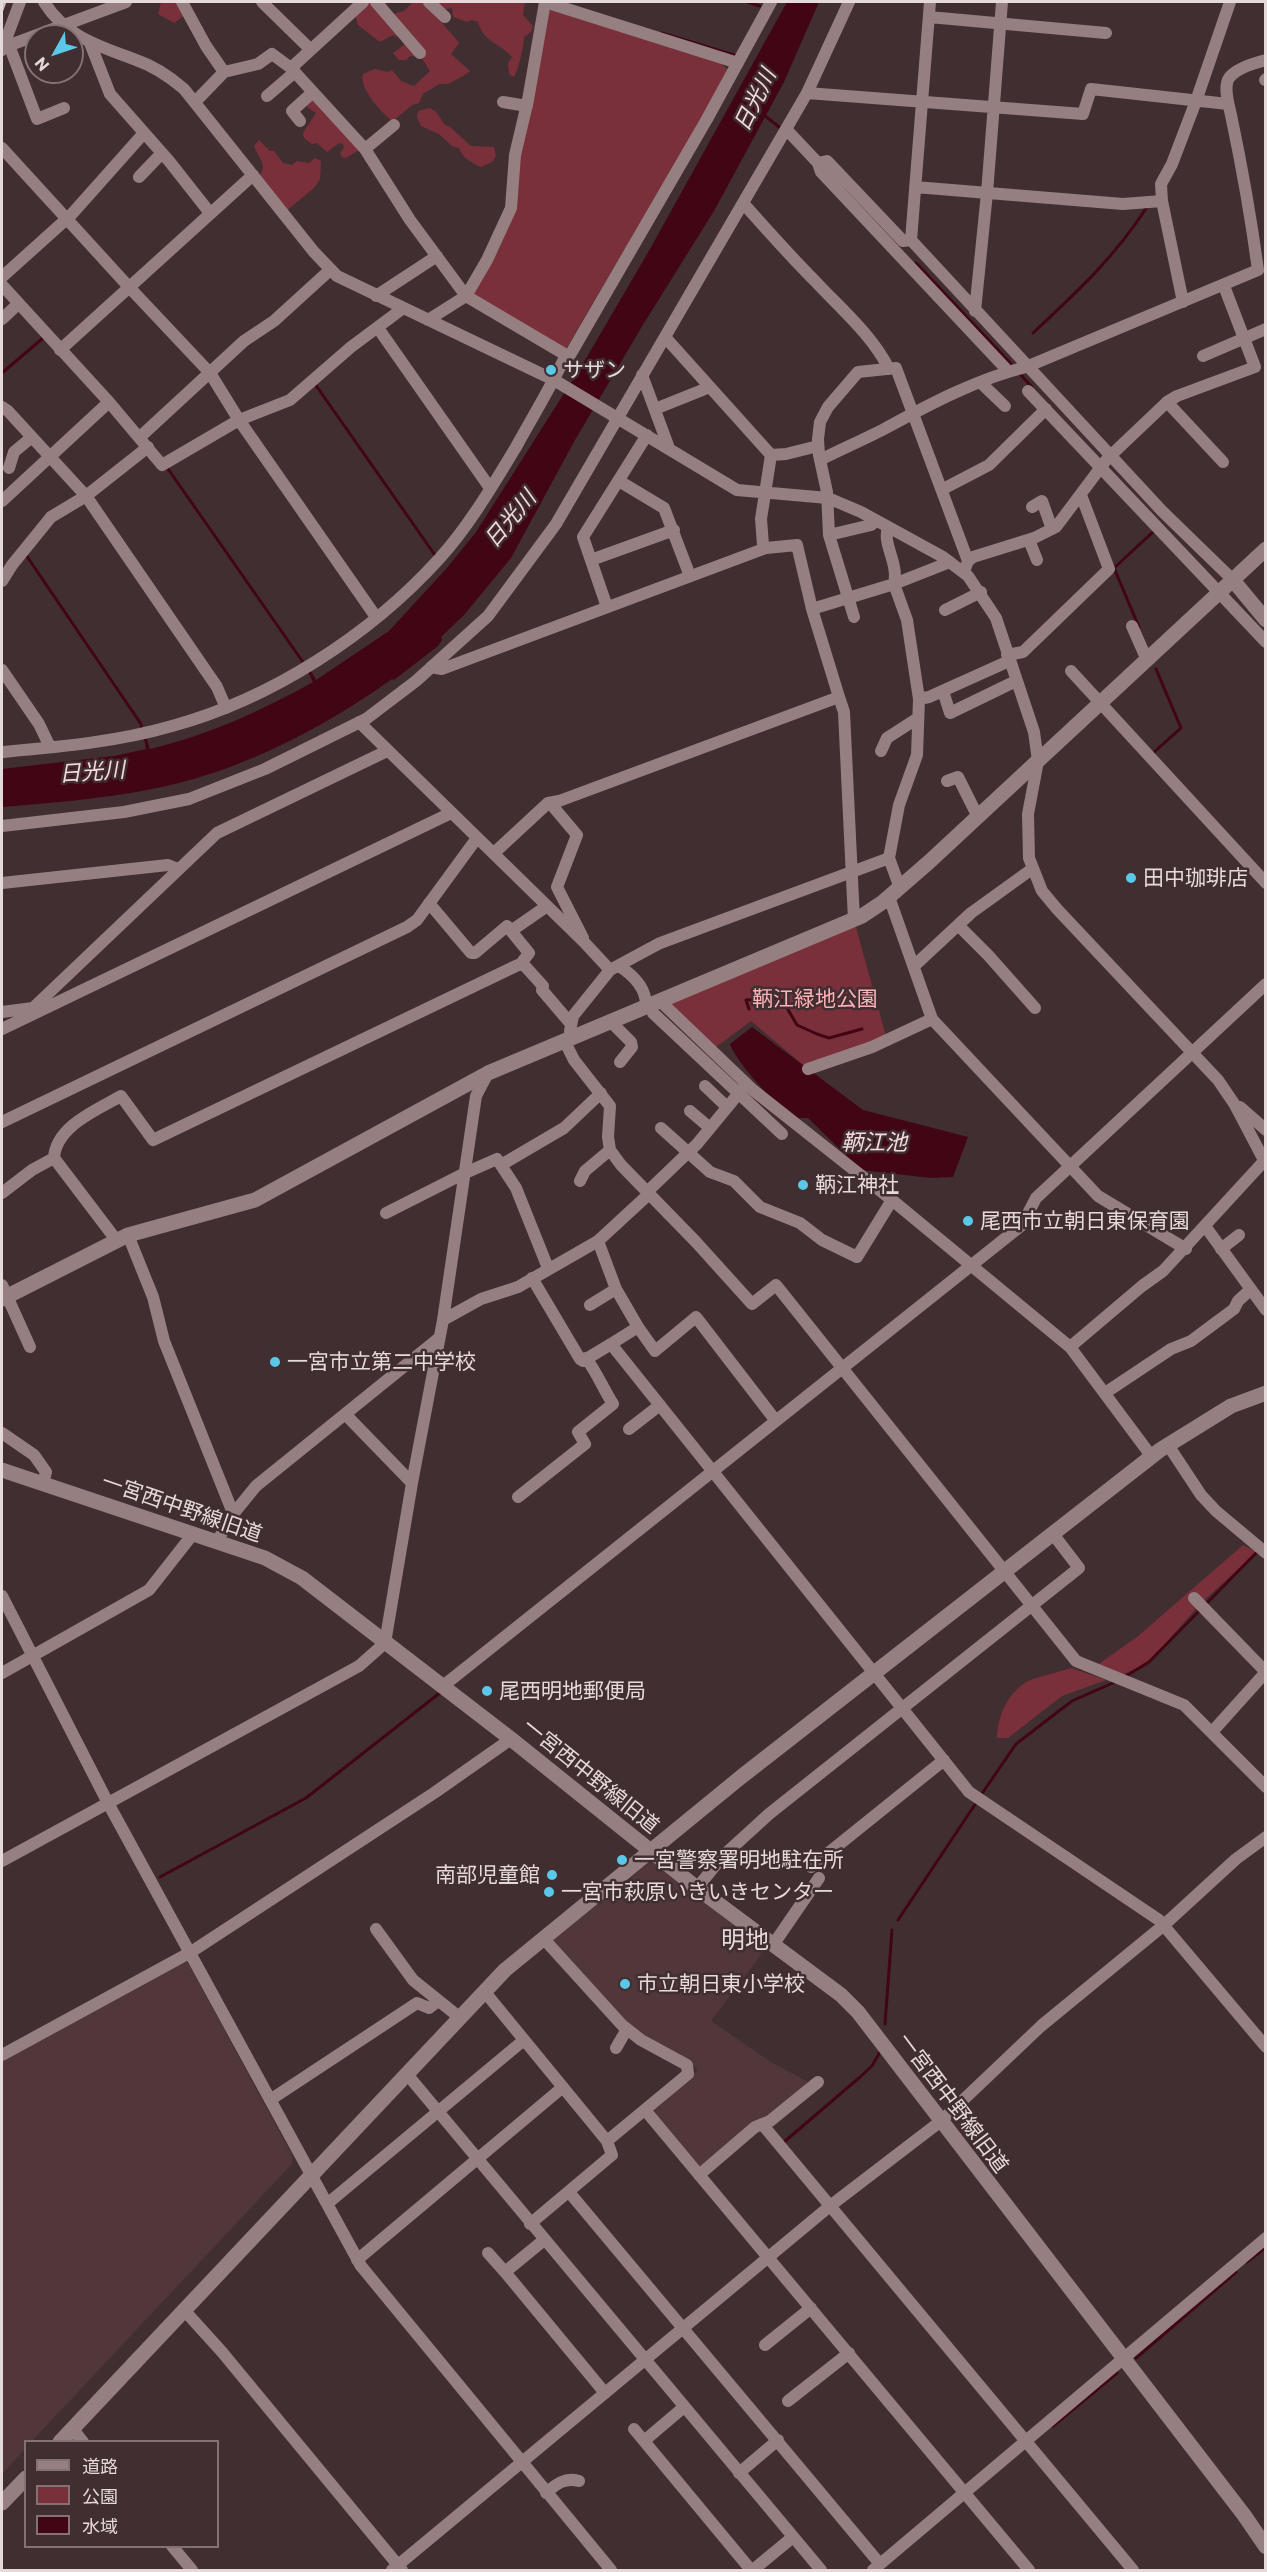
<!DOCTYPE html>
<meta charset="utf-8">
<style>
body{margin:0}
#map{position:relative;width:1267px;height:2572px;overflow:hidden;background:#412e30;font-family:Commissioner,"Noto Sans JP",sans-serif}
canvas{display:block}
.frame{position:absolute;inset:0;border:3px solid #e5d9d9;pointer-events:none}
.legend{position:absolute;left:24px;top:2440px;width:195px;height:108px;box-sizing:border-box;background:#412e30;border:2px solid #837274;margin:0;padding:8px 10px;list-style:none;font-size:18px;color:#e5d9d9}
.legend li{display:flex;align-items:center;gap:12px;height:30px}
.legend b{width:30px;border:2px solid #837274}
.north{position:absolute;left:24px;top:24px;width:60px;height:60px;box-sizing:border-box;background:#412e30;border:2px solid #837274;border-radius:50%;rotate:230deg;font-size:16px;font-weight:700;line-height:24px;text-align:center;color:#e5d9d9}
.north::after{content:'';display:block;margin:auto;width:21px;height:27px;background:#5ac8e6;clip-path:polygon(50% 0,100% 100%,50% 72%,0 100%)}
</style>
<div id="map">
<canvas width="1267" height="2572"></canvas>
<div class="frame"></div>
<ul class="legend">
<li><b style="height:8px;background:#957f80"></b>道路</li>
<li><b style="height:16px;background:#7a303b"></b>公園</li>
<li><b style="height:16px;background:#410513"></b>水域</li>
</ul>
<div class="north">N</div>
</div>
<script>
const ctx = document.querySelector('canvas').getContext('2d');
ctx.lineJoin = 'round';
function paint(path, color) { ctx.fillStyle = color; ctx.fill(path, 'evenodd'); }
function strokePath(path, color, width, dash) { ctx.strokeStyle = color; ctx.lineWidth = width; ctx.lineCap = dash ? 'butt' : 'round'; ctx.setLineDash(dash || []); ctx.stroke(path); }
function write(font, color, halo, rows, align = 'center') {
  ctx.font = font + ' Commissioner,"Noto Sans JP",sans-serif'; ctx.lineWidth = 5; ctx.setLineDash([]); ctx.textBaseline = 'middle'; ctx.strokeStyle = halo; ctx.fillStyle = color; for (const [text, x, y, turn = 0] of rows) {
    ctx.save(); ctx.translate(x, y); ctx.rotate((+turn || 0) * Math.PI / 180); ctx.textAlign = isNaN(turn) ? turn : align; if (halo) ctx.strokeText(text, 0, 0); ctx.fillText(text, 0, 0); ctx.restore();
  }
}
paint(new Path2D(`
 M657,1861L766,1948L711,2021L771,2062L810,2083L701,2166L695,2165L654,2115L655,2108L698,2070L689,2061L645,2037L624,2021L551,1942L649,1863Z
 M181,1961L188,1963L293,2157L292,2164L32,2441L26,2442L25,2449L2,2474V2059Z`), '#513739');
paint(new Path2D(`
 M161,2H180L183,16L174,23L158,14Z
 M372,2H386L389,11L393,14L404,11L413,2H525L523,15L533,26L531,32L524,37C524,46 518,71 514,77L509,74L508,63L512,57C499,42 484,43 478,22L472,20L467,22L453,17L452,8L446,9L440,17C442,27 453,33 459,43L451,54L470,71L463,76L448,84H439L423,94L419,103L412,105L393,121C383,115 358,87 363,74L375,69L388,72L392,70L401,81L414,86L430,71L421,57L410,56L406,60H399L393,53L404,45L402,39L393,35L380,42L358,25L355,14L367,3Z
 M551,10L720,63L727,69L725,77L566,349L470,295L490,265L520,155L548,11Z
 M312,97L359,150L346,158L342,157L340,153L344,148L343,144L339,143L327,152L317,143L312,144L304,138L303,133L316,113L307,107L306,103Z
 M430,108L436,112L445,125L450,127L471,146L494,147L496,156L492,162L481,167C471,163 462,157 459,148L452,146L439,134L421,126L417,117L418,111Z
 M259,140L270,151H274L283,163L292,165L297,161L309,163L315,158L321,161L320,179L315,187L285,212L258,178C269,164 259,160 254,146Z
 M854,920L887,1040L808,1069L751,1021L712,1050L659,1000Z
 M1243,1545L1257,1552L1200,1604L1149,1662L1116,1678L1093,1668L1137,1637Z
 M1071,1668L1106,1680L1062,1696L1008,1738H997C998,1716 1006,1696 1026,1682C1033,1678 1060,1672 1071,1668Z`), '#7a303b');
paint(new Path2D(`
 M787,2H819L784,82L714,211L641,328L575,440L511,558L464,615L441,637L442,640L438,646L394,680L392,679C319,731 235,774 147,790C99,799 50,803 2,807V769L114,756L146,749L144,739H147L150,749C209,735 261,711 313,682L308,672L311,671L316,680L389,631L446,569L476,532L584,362L650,249Z
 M752,1027L863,1110L968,1137L953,1177L931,1178L861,1170L808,1118C805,1118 802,1118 798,1118C780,1112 736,1062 730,1044Z`), '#410513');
strokePath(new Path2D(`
 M747,2L760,6
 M662,33L737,56
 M764,115L779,127
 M916,263L1012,365
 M1033,333C1077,292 1114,258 1147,207
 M2,373L43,338
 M1020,374L1032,387
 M315,384L437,558
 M166,466L305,665
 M26,555L141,724L142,731
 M1139,627L1114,568L1154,531
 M1153,753L1181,728L1156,669
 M749,1009L746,1000L775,998L783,1001L797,1025L817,1034L829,1038L862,1029
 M1265,1543H1266
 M1205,1605L1257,1552
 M1126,1676L1149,1662L1200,1610
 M981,1795L1016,1744L1072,1701L1115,1682
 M160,1877L306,1798L441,1692
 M898,1920L976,1803
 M885,2024L892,1930
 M784,2142L860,2077L872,2066L880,2052
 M1247,2262L1266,2247
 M1136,2358L1236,2272
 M1053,2426L1117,2373`), '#410513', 3);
strokePath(new Path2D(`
 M44,2C66,37 99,46 136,60C154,66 170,77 184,89L314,252L337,276L554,380L737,490L828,498L861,512L943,557L968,576L996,618L1034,732L1038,761L1028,814L1029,858L1042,891L1057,909L1218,1080L1235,1105L1266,1164
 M182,2L206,46L224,72L196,101
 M262,2L310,49
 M363,2L291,68L365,149L410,220L466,296L566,355
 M376,2L420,53
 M429,2L445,17
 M545,2L738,63
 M930,2L911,240L1162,511L1232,579
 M929,17L1106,33
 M90,43L110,94L169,161L210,213
 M9,45L37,119L64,108
 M2,48L126,2
 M2,50L20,2
 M224,72L258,64L272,54L291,68
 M1265,80L1266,79
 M807,93L1083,114L1091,89L1228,104
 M267,96L295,72
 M503,102L527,106
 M300,121L292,111L313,92
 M786,129L818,163L821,172L1008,371
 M2,148L129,287L210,373L239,420L376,617
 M365,149L394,125
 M818,163L827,161L903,241L911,240
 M139,177L162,153
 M915,187L1123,204L1162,201L1183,302
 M1162,201L1161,184L1172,164L1196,101L1230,2
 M743,203C767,230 790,256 815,281C841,309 872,335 889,369
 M2,277L71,215L144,133
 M2,285L109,402L162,465L239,420L290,400L351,347L402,309
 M376,296L437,256
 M975,311L987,193L1002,2
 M2,319L18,304
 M428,320L466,296L487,260L511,208L515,155L528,100L545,2
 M378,328L490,488
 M665,337L771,455L761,519L763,545L766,548L797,545L812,609L839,697
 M60,350L253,175
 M1203,356L1266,329
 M642,375L669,448
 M981,383L1005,406
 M1028,391L1266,642
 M1167,402L1223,462
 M2,407L8,411L86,496L217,687L226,708
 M655,409L710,387
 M140,437L244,341L274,321L330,270
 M771,455L786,454L818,446
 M820,460C842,449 865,439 886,428C930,404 977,379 1026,367L1258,270C1251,218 1242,167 1231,115C1229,106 1223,87 1229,78C1236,68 1254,63 1266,60
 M9,468L14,452L32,437
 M619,481L664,508L690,576
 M943,489L989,465L1046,409
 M2,501L109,402
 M1032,507L1042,501L1052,529
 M888,528C882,544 899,563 894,584
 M829,535L871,525L876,521
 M1029,540L1037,560
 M591,560L674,530
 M965,569L968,561L973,557L1034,538L1056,527L1107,459L1167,402L1177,396L1255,367L1224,286
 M2,581L12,565L51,517L86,496L148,447
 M894,584L950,562
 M607,607L583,537L647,435
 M812,609L894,584L907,620L919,699L917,755L899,805L889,858L900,888
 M945,610L981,592
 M854,617L829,535L827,492L819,455L818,439L820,422L828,407L858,372L896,368L968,561
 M1132,626L1147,660
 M1007,655L1023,652L1109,569L1081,495
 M431,667L442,669L766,548
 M2,670L39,724L50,747
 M1071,671L1266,883
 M943,691L950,713L1016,681
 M919,699L929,697L1009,661
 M359,722L584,942L610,970
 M881,751L887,738L918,718
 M2,752C58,747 117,742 172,726C271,699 370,635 439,559C469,526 493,485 516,447C533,416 551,387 566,355H570L707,119L771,2
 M947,781L958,777L978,817
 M550,803L577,835L557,887L583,938
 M2,826L124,812L189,799L265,769L366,719L416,681L488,616L556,524L807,93L849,2
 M494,853L548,803L559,801L839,697L844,712L854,920
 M2,883L168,865L178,869
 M889,897L932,1019L1098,1196L1186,1249
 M429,903L471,953H475L507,926L529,953L520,965
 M958,925L988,955L1035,1008
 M511,931L547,906
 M619,966C633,975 646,988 646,1005
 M914,966L971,913L1032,869
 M659,1000L753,1090L892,1200L1070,1347L1152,1457
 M2,1012L33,1008L217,833L387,751
 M653,1013L782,1134
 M610,1021L631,1042L632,1047L620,1062
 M2,1029L451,813
 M570,1031L573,1016L610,970L660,943L889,858
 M564,1040L574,1060L610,1106L608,1137L610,1150L621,1165L696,1242L752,1304L776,1285L1076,1661L1184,1705L1266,1787
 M808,1069L872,1047L932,1019
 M705,1086L727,1107
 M1240,1107L1266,1130
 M690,1111L710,1128
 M2,1122L407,927L417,920L477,838
 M661,1128L710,1172L734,1181L760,1207L800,1223L822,1240L857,1257L892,1200
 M501,1165L564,1128L601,1093
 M580,1181L585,1171L610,1150
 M647,1192L697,1144L744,1087
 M2,1193L32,1170L54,1158
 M386,1213L465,1173L497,1159L516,1188L548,1268
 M1205,1226L1266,1310
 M128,1235L153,1297L164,1341L233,1513
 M117,1241L54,1158C56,1126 97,1110 121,1096L153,1140L518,965H524L543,986L542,990L571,1024
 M598,1241L616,1289L638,1327L611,1344L969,1792L1159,1920L1266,2047
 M1221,1249L1239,1235
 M532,1278L580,1359L583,1361L611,1344
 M2,1285L30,1347
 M590,1305L616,1289
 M443,1320L481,1299L518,1287L598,1241L649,1194
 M638,1327L655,1351L696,1317L776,1421
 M1070,1347L1142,1286L1163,1271L1266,1159
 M1105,1393L1171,1349L1191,1341L1234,1309L1238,1301L1250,1290
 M346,1415L412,1483
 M629,1429L660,1405
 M2,1433L34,1455L46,1472L43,1484
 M1168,1445L1201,1495L1216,1511L1266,1553
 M518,1497L585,1444L578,1432L613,1404C603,1388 597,1373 586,1358
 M217,1542L230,1518L256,1486L438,1339
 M2,1596L108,1803L361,2266L611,2570
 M1194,1598L1266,1672L1212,1732
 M2,1673L149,1590L193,1534
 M443,1686L1022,1225L1036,1198L1266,984
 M2,1861L359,1666L385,1643L412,1483L443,1320L476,1096L488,1073
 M811,1867L944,1760
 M697,1888L723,1856L769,1814L1079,1568L1053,1534
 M376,1929L413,1980L459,2017
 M773,1945L819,1878
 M484,1991L607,2141
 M616,2048L627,2029
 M2,2055L191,1952L434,1793L511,1739
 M406,2073L821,2570
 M270,2100L417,2003L429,2008L438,2001
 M645,2110L1029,2570
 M762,2124L1133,2570
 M699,2175L755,2127L770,2121L818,2082
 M569,2192L880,2564
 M327,2204L524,2040
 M530,2224L612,2155L607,2141L688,2074L687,2065L641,2040L622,2025L543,1938
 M544,2240L505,2272L605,2393
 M488,2253L505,2272
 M357,2260L563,2087
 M184,2310L222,2352L402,2570
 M765,2345L811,2308
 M788,2401L849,2353
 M684,2407L644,2441L751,2570
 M72,2428L83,2442
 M634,2429L644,2441
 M739,2473L778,2440
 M546,2493C556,2484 565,2477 579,2481
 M172,2546L192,2570
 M392,2570L830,2206L941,2121L1041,2026L1164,1925L1236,1859L1266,1837
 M753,2570L793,2537
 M873,2570L1266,2238`), '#957f80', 12);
strokePath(new Path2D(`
 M1232,579L1266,620
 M2,1299L128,1235L255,1200L488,1073L862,916L883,902L929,862L1266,549
 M2,1470L265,1558L302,1578L511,1739L697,1888L841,1995L858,2012L1244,2515L1266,2547
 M60,2442L505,1970L741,1777L1160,1450L1231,1406L1266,1393
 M2,2503L26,2478`), '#957f80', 15);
strokePath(new Path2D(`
 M2,10L5,2`), '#cabdbe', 3);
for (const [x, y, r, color] of [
 [551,370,6,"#5ac8e6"],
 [1131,878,6,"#5ac8e6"],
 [803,1185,6,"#5ac8e6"],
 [968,1221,6,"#5ac8e6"],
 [275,1362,6,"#5ac8e6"],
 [487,1691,6,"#5ac8e6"],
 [622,1860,6,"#5ac8e6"],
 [552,1875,6,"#5ac8e6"],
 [549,1892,6,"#5ac8e6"],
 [625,1984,6,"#5ac8e6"]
]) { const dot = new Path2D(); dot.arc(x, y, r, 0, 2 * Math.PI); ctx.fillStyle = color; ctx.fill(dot); strokePath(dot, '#412e30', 2); }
write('21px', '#e5d9d9', '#412e30', [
 ["サザン",563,370],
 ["田中珈琲店",1143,878],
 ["鞆江神社",815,1185],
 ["尾西市立朝日東保育園",980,1221],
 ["一宮市立第二中学校",287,1362],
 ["尾西明地郵便局",499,1691],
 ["一宮警察署明地駐在所",634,1860],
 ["南部児童館",540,1875,"right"],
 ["一宮市萩原いきいきセンター",561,1892],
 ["市立朝日東小学校",637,1984]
], 'left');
write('21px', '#fbb2b8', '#412e30', [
 ["鞆江緑地公園",815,999]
]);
write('21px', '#e5d9d9', '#412e30', [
 ["一宮西中野線旧道",182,1508,19],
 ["一宮西中野線旧道",591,1776,39],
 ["一宮西中野線旧道",953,2103,53]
]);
write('italic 22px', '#f4dadc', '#412e30', [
 ["日光川",755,100,-64],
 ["日光川",510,519,-50],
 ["日光川",92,772,-4],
 ["鞆江池",874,1143]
]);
write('24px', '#e5d9d9', '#412e30', [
 ["明地",745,1940]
]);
</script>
